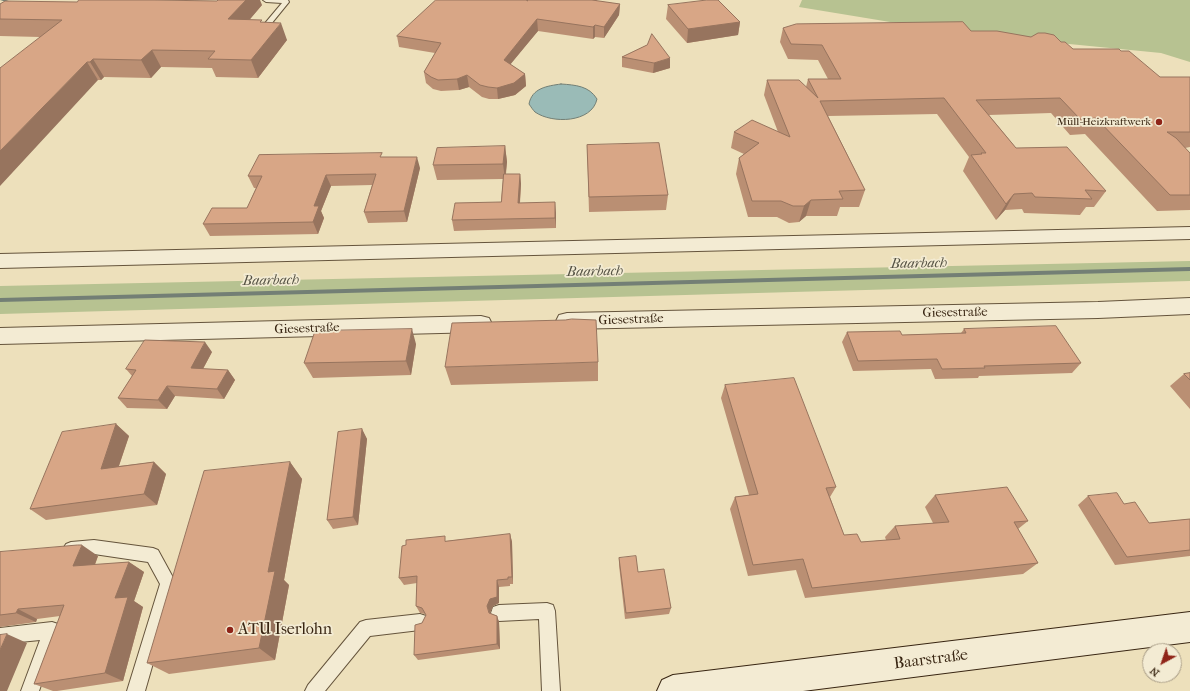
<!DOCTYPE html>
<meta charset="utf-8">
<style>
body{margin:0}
#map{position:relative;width:1190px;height:691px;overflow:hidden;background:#ede0bb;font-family:"IM FELL French Canon",serif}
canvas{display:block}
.north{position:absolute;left:1142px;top:643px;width:40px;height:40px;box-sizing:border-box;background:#f3ebd3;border:1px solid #a89c86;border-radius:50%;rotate:220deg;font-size:11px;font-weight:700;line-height:16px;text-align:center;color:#382512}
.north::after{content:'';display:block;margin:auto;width:14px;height:18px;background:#8f2418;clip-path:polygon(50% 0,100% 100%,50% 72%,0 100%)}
</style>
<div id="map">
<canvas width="1190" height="691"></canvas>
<div class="north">N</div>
</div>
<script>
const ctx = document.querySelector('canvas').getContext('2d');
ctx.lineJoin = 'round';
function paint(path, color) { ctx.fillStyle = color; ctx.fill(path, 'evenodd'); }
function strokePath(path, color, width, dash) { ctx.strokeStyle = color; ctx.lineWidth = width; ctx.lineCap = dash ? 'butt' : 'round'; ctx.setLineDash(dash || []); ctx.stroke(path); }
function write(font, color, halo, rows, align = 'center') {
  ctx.font = font + ' "IM FELL French Canon",serif'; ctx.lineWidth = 3.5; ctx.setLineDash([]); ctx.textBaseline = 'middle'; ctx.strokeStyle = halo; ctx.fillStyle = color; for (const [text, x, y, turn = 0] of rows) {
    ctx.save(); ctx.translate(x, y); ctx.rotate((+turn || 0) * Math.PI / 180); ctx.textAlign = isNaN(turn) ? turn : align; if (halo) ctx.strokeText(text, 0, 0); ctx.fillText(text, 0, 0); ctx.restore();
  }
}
paint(new Path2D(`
 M802,0H1190V62L1161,53L957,33L799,7Z
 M1190,261V281L0,314V286Z`), '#b7c291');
const water = new Path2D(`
 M561,84C576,85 589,86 597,99C592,123 552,124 535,112C533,110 531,107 529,104C532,88 547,86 561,84Z`);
paint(water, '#9abbb7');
strokePath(water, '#737f75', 1);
paint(new Path2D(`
 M0,0H6L14,3L11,6L0,8V6L10,3Z
 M1190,267V271L0,302V298Z`), '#737f75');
const service = new Path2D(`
 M263,0H288L289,2L267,29L265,30L261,28L282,3L266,2Z
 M94,540L153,548L158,550L176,583L145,691H127L160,584L148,562L94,554L71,556L66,554L63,549L66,544L71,542Z
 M547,603L553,605L555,611L560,691H542L539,619L499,621L493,619L491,613L493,607L499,605Z
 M420,614L426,616L428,622L426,628L420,630L370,636L325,691H305L308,685L360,622L366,620Z
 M52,622L58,624L60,630L39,691H21L40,640L0,644V628Z`);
const minor = new Path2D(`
 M1190,227V239L0,268V254Z
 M1190,298V314L1098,318L567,329L559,327L556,321L559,315L567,313L1098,302Z
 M481,316L489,318L492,324L489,330L481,332L0,344V328Z`);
const secondary = new Path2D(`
 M1190,612V642L803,691H657L662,680L673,675Z`);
strokePath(service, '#65543c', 2);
strokePath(minor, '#65543c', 2);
strokePath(secondary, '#382512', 2);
paint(service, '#f3ebd3');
paint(minor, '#f3ebd3');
paint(secondary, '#f3ebd3');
paint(new Path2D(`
 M436,0H597V1L620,4L619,15L604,38L595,37L593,39L538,31L510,64L525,74L526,86L515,95L498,99H489L482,97L469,87L459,90L441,91L433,89L426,83L424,72L435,53L399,47L397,36Z
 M0,4L262,5L249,20L262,22L287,40L258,78L216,77L212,68L161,67L151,78L104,77L101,80H98L40,37L0,36Z
 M668,5L740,22L738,35L687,43L666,19Z
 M783,28L971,31L1031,37L1061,42L1073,49L1121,51L1160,77H1190V147L1185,148L1190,153V210L1157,211L1085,134L1070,135L1051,113L989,115L1016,148L1106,191L1094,207H1086L1080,215L1024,213L1022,209L1005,210L996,220L963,171L969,157L937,114L828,116L865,190L859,207H840L837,216H806L799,222L789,223L777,217H748L736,174L739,158L744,154L731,148L734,132H778L764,95L767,80L806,87L808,79H828L818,60L788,59L780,42Z
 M647,45L670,68L653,73L622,67V57Z
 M587,145L668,195L666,210L589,212Z
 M505,146L507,162L506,174H520L521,184L520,203L556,213V228L454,231L452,220L501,202L503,179L437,180L433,165Z
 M383,157L420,168L407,222L368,223L364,212L372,185L331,186L321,211L324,218L318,234L210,236L203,224L247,208L256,188H254L248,176Z
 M964,329L1081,363L1072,373L979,376L978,378L935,379L931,369L853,371L842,342L847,332L902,335L961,333Z
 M416,344L411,375L313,378L304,363Z
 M212,352L203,369L228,370L235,380L224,399L175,396L167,409L127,408L118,398L132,376L126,369Z
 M598,362V381L451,385L445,367Z
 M1190,373V409L1170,386L1184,374Z
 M725,385L836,487L830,497L844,535L861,542L886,540L885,537L895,526L933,523L925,507L935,495L1028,521L1018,529L1038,563L1023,574L805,598L796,570L748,576L730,509L735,497L749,495L721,398Z
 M116,424L129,436L119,466L154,462L166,474L157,505L46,520L30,509Z
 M362,429L367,439L358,525L333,529L327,520Z
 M290,462L302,479L284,580L289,585L275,660L169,674L147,663Z
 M1088,496L1124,504L1149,523L1190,519V556L1115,565L1078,505Z
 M510,534L512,542L513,584H510V586L499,587V603L493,606L490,613L497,616L499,622L500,649L418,660L414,655L422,623L426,615L425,614L420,613L416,606L417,583L404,585L399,578L448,541Z
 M0,552L98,556L95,565L129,562L144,572L134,601L143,607L123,681L57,691H53L34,684L60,616L37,619L36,622L0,627Z
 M619,558L671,608L669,614L625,619L619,565Z`), '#ba8f73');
paint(new Path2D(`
 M246,0H260L262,5L235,37L228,19Z
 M620,4L619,15L604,38V27Z
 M537,19L538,31L505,71L504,60Z
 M740,22L738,35L687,43L688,29Z
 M281,23L287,40L258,78L251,60Z
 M595,25V37L593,39V27Z
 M152,50L161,67L151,78L141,60Z
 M670,58V68L653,73L654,63Z
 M93,59L104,77L101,80L90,62Z
 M87,62L98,80L0,186V151Z
 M525,74L526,86L515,95L498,99L497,88Z
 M467,75L469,87L459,90L457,79Z
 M505,146L507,162L505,179L503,164Z
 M417,157L420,168L407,222L404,211Z
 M520,174L521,184L519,214L518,203Z
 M326,175L331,186L321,211L324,218L318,234L313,222L314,206Z
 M1014,194L1005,210L996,220L1006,204Z
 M811,200L806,216L799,222L804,206Z
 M555,202L556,213V228L555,218Z
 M412,329L416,344L411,375L406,361Z
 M205,342L212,352L198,378L191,368Z
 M228,370L235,380L224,399L217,389Z
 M167,386L175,396L167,409L158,400Z
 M116,424L129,436L114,480L101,469Z
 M362,429L367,439L358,525L353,517Z
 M154,462L166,474L157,505L144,494Z
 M290,462L302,479L284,580L289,585L275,660L259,648L268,572Z
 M510,534L512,542L513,584L512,577Z
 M82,545L98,556L90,577L73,566Z
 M129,562L144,572L134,601L143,607L123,681L105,673L115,598Z
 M497,580L499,587V603L493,606L490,613L492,619L487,606Z
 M18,609L37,619L36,622L16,613Z
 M497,616L499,622L500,649L497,644Z
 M7,634L27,643L7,691H0V650Z`), '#97745e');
const building = new Path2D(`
 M79,0H155L217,1L218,0H246L228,19L262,20L260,22L281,23L251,60L208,59L215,51L152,50L141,60L93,59L90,62H87L0,151V68L62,20L0,19V4L5,1L77,2Z
 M436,0H526L528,1L527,0H592L620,4L604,27L595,25L593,27L537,19L504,60L525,74L514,83L497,88L488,87L480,85L467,75L457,79L438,80L431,77L424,72L441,43L397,36Z
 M707,0H718L740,22L688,29L668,5Z
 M963,22L971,31H997L1031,37L1038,33H1045L1054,35L1061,42H1065L1073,49H1119L1121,51H1129L1160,77H1190V132H1167L1176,138L1190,153V195H1170L1096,118L1080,119L1060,98L976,100L1016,148L1067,147L1106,191L1085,190L1092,199L1035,197L1032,193L1014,194L1006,204L971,155L982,154L981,153H986L944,98L820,101L865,190L839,191L843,199L811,200L804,206H793L781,201H752L739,158L759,143L734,132L752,120L790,137L767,80H799L818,98L808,79H841L822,45L791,44L783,28L796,24Z
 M652,34L670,58L654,63L622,57L647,45Z
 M659,143L668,195L589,197L587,145Z
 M505,146L503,164L433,165L437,148Z
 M382,153L380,157H417L404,211L364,212L376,174L326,175L314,206H319L313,222L203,224L212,208H247L262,176H248L259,155Z
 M504,174H520L518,203L555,202V218L452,220L455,203L501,202Z
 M572,319L596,320L598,362L445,367L452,323L565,320Z
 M1056,326L1081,363L984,366L985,368L942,369L937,359L858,361L847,332L900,331L902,335L966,333L964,329Z
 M412,329L406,361L304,363L315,331Z
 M145,340L205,342L191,368L228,370L217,389L167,386L158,400L118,398L136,370L126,369Z
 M1190,373V380L1184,374Z
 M794,378L836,487L826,488L844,535L857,534L861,542L900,539L895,526L949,522L935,495L1007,487L1028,521L1014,522L1038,563L812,588L803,559L753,565L735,497L758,494L725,385Z
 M116,424L101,469L154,462L144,494L30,509L62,432Z
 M362,429L353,517L327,520L338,432Z
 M290,462L268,572L275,571L259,648L147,663L204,471Z
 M1117,493L1124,504L1135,502L1149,523L1190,519V550L1127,557L1088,496Z
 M510,534L512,577H508V579L497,580V597L490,599L487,606L489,613L497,616V644L414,655L415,625L422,623L426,615L422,608L416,606L417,576L399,578L402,546L406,545V540L445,536V541Z
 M78,545H82L73,566L129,562L115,598L128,597L105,673L34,684L64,605L18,609L16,613L0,615V552Z
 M636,556L638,572L664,569L671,608L626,613L619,558Z
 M7,634L0,650V635Z`);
paint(building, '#d8a686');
strokePath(building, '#97745e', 1);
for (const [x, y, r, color] of [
 [1159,122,4,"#8f2418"],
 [230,630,4,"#8f2418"]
]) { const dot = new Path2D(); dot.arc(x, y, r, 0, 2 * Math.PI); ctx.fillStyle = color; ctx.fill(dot); strokePath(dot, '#f3ebd3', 1.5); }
write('11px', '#382512', '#f3ebd3', [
 ["Müll-Heizkraftwerk",1151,122]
], 'right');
write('13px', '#382512', '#f3ebd3', [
 ["Giesestraße",955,313,-1],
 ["Giesestraße",631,320,-2],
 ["Giesestraße",307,329,-2]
]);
write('italic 14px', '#555244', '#f3ebd3', [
 ["Baarbach",919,264,-1],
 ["Baarbach",595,272,-1],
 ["Baarbach",271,281,-1]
]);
write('16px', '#382512', '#f3ebd3', [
 ["ATU Iserlohn",238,630]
], 'left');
write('16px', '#382512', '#f3ebd3', [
 ["Baarstraße",931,660,-7]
]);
</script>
